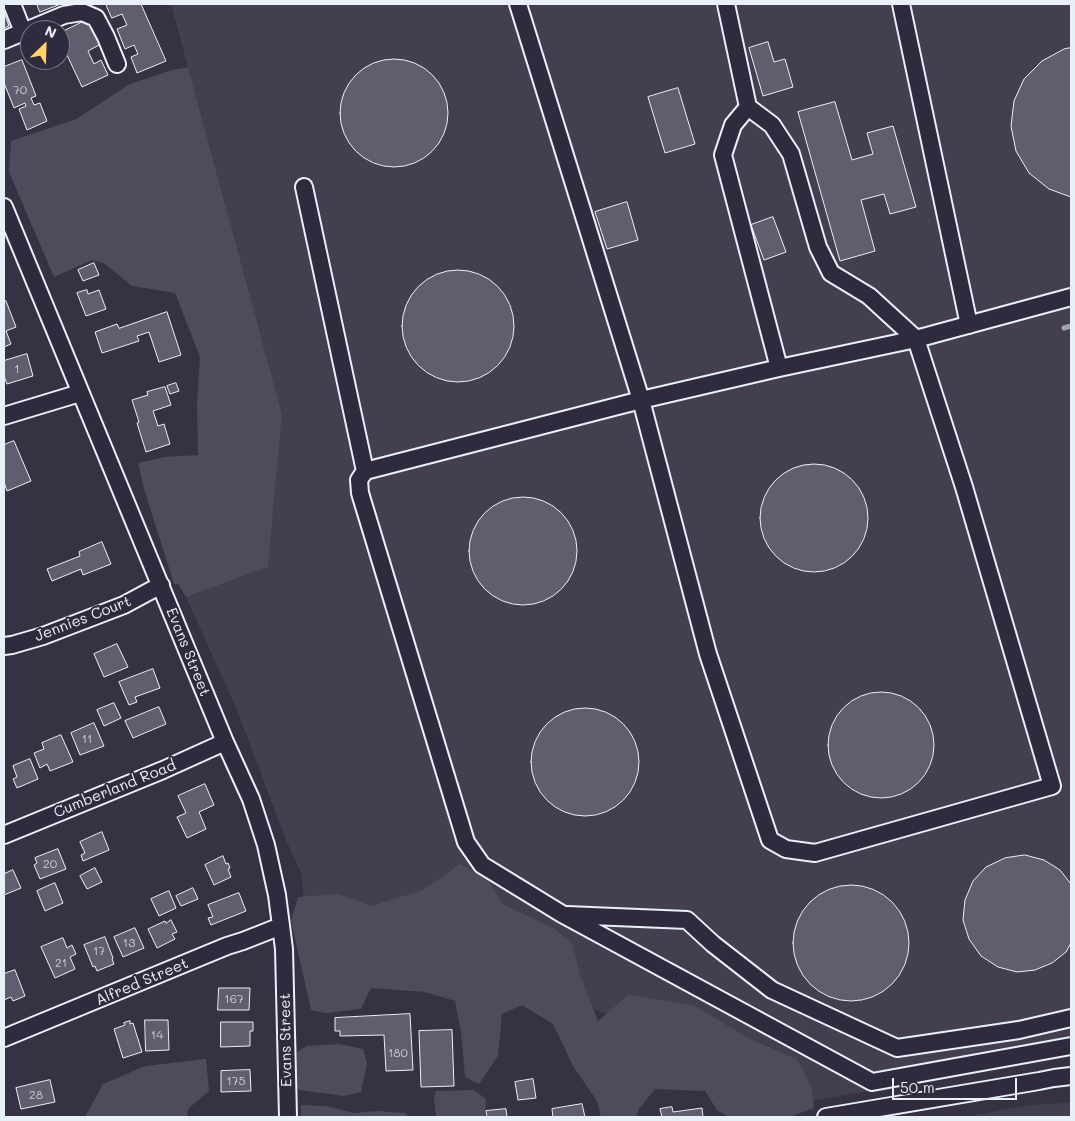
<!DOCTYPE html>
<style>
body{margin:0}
#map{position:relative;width:1075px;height:1121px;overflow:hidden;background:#363244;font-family:Mali,sans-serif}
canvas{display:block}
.frame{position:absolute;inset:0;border:5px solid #e8f1f8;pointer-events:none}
.north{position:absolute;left:20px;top:20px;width:50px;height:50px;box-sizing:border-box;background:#2f2a3d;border:1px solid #797a88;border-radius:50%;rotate:24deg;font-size:14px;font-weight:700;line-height:20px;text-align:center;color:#e8f1f8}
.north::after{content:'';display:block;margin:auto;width:18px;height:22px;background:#ffd166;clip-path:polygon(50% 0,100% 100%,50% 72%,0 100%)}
.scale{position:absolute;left:892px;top:1078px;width:125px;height:22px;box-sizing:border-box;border:2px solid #e8f1f8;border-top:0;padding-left:6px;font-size:15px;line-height:18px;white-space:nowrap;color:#e8f1f8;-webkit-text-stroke:4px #2f2a3d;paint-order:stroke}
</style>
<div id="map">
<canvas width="1075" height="1121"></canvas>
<div class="frame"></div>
<div class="north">N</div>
<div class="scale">50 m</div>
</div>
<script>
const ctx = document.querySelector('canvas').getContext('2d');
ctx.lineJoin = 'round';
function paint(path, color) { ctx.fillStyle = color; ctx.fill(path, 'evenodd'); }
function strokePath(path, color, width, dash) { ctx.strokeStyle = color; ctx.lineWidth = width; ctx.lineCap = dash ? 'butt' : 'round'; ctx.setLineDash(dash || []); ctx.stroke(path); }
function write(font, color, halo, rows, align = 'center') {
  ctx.font = font + ' Mali,sans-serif'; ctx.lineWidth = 4; ctx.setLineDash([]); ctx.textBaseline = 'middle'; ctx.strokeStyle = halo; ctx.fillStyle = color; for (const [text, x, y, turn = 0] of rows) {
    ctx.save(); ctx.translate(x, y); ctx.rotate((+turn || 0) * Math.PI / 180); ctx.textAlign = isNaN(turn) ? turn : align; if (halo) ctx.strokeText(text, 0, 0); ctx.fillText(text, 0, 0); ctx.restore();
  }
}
paint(new Path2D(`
 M171,4H1071V1055L800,1103L553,990L307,950L302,875L286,840L237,710L186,597L268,567L282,414Z
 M1071,1103V1117H964L1019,1107L1042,1104Z`), '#433f51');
paint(new Path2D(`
 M188,67L282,414L268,567L186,597L178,584H174L144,489L138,463L165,457L198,455L197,403L200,357L175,293L132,286L104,263L92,260L54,277L9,172L11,141L76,119L130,84L172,70Z
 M460,864L487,878L502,904L555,929L572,943L580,975L598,1021L628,995L693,1005L748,1038L798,1060L812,1089L814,1108L789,1117H729L717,1110L705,1091L655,1089L639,1109L636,1117H601L597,1101L573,1066L553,1024L522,1005L502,1014L498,1056L479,1084L465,1077L461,1032L455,1001L425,992L371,988L361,1009L326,1013L311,1010L291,921L298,897L338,894L372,906L423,890Z
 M339,1044L363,1049L367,1063L361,1092L344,1096L299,1090L295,1085L297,1052L307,1046Z
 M206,1059L209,1091L188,1109L187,1117H85L103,1084L145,1066Z
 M474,1090L486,1099L485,1117H436L434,1098L436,1091Z
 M301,1105L326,1106L354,1113L377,1111L405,1113L409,1117H301Z`), '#4d4b5c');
strokePath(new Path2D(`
 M1064,328L1071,326`), '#a0a4af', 5);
const building = new Path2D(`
 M37,4H61L40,12Z
 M106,4H141L166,61L137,73L131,57L138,54L134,45L125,49L117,29L127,25L122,14L112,18Z
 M4,12L9,26L4,28Z
 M89,19L101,44L88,51L94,64L101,60L108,75L82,87L60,40V33Z
 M768,42L774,62L785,59L793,87L763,96L749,48Z
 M1071,48V197L1049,189L1029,173L1016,151L1011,126L1014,101L1024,79L1042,61L1064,49Z
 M340 113a54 54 0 1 1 108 0a54 54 0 1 1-108 0Z
 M22,60L36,96L31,98L34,105L40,103L47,121L27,130L19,109L26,106L25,103L14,108L4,83V67Z
 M678,88L695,144L665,153L648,97Z
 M835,102L852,160L873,154L867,133L893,126L916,207L890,214L884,194L861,200L875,251L840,261L798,112Z
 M627,202L638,240L607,249L595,212Z
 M773,217L786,252L764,260L751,225Z
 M94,263L99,275L83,281L78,270Z
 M402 326a56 56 0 1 1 112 0a56 56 0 1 1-112 0Z
 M87,290L88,294L99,290L106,309L86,316L77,293Z
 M6,301L16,327L6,331L11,344L4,347V302Z
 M167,312L181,355L159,362L149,332L137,336L139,341L102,353L95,332L117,324L119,328Z
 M27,354L33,376L7,384L4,376V361Z
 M176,383L179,391L170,394L167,386Z
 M165,387L171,405L153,411L158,426L164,424L170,444L146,452L137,423L139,422L132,400L148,395L147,392Z
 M14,441L31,481L7,491L4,482V445Z
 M760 518a54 54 0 1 1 108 0a54 54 0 1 1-108 0Z
 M469 551a54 54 0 1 1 108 0a54 54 0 1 1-108 0Z
 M102,542L111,564L83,575L81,569L52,581L47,569L80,556L79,552Z
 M117,644L128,667L104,677L94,654Z
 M153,669L160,688L135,697L137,702L129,705L119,682Z
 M828 745a53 53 0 1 1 106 0a53 53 0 1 1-106 0Z
 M114,703L121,718L104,726L97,710Z
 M159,707L166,724L133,738L125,721Z
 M531 762a54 54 0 1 1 108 0a54 54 0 1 1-108 0Z
 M94,723L104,746L80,755L71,733Z
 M61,735L73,762L50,771L47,764L40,768L34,753L44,749L42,743Z
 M30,759L38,779L17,788L13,779L17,777L13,766Z
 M205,784L214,805L199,812L206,829L187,838L177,817L186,813L178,796Z
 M102,832L109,850L83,861L81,855L85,853L80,842Z
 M58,849L66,869L40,879L34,865L37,863L35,858Z
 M1025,855L1044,860L1060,870L1071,884V943L1066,952L1052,963L1035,970L1017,972L998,967L981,956L969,939L963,920L965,900L973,881L986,867L1005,858Z
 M223,856L226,864L228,863L230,868L228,869L231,877L214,885L205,865Z
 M95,868L102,882L87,889L80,876Z
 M13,870L21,888L4,895V871L5,873Z
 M55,883L63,903L45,911L37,891Z
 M793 943a58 58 0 1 1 116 0a58 58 0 1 1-116 0Z
 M193,888L198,899L181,906L176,896Z
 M169,891L176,908L159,916L151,899Z
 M239,893L246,911L211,925L208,918L213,917L208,905Z
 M171,920L177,932L172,934L175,939L157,948L148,929L165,921L166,923Z
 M135,928L144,948L123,957L114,937Z
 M105,937L113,958L112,959L114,964L97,971L95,966L93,967L84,945Z
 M63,938L67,948L72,945L76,954L70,957L75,969L55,978L41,947Z
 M15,970L25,996L13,1001L11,997L4,1000V974Z
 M219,988H250L249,1010H218Z
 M410,1014L413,1070L386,1071L384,1035L340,1036V1031H335V1018Z
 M145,1020H168L169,1050L146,1051Z
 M130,1021V1024L133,1023L142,1052L123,1058L114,1029L125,1025L124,1023Z
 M221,1022H253V1031H250V1046L221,1047Z
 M452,1030L454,1086L421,1087L419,1031Z
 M250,1070L251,1091L221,1092V1071Z
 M533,1079L536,1098L518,1100L515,1082Z
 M50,1080L55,1102L21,1109L16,1088Z
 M582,1104L585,1117H553L552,1109Z
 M672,1107L673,1112L702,1108L703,1117H662L660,1109Z
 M506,1109L507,1117H487L486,1111Z`);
paint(building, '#605e6e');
strokePath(building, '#e8f1f8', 1);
const minor = new Path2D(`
 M12,4L23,32
 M518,4L641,400L708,654L770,840L786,849L815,853L1052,786L964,487L916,339L869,296L831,273L818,247L791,154L772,125L748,107
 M726,4L748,107L733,125L723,155L779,368
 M901,4L969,325
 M4,40L64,15L82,12L96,18L106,37L117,64
 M304,187L365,471
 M4,207L225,742L251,799L266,845L277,895L284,949L288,1117
 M1071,297L916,339L779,368L641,400L365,471L359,480L360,493L466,842L482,865L562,914L872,1082L1071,1046
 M4,416L80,393
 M4,646L12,645L43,636L124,605L161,585
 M4,835L163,770L225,742
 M567,915L687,920L713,944L772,990L897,1048L1019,1030L1071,1018
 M4,1038L227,946L243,941L281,926
 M826,1117L1039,1081L1054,1078L1071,1076`);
strokePath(minor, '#e8f1f8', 20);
strokePath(minor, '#2f2a3d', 16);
write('12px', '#c6ccd6', null, [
 ["70",20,90],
 ["1",17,369],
 ["11",87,739],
 ["20",50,864],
 ["13",129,943],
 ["17",99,951],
 ["21",61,963],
 ["167",234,999],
 ["14",157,1035],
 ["180",398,1053],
 ["175",236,1081],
 ["28",36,1095]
]);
write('15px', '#e8f1f8', '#2f2a3d', [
 ["Jennies Court",83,619,-21],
 ["Evans Street",188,652,68],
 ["Cumberland Road",115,789,-22],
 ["Alfred Street",142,982,-23],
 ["Evans Street",286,1040,-91]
]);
</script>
